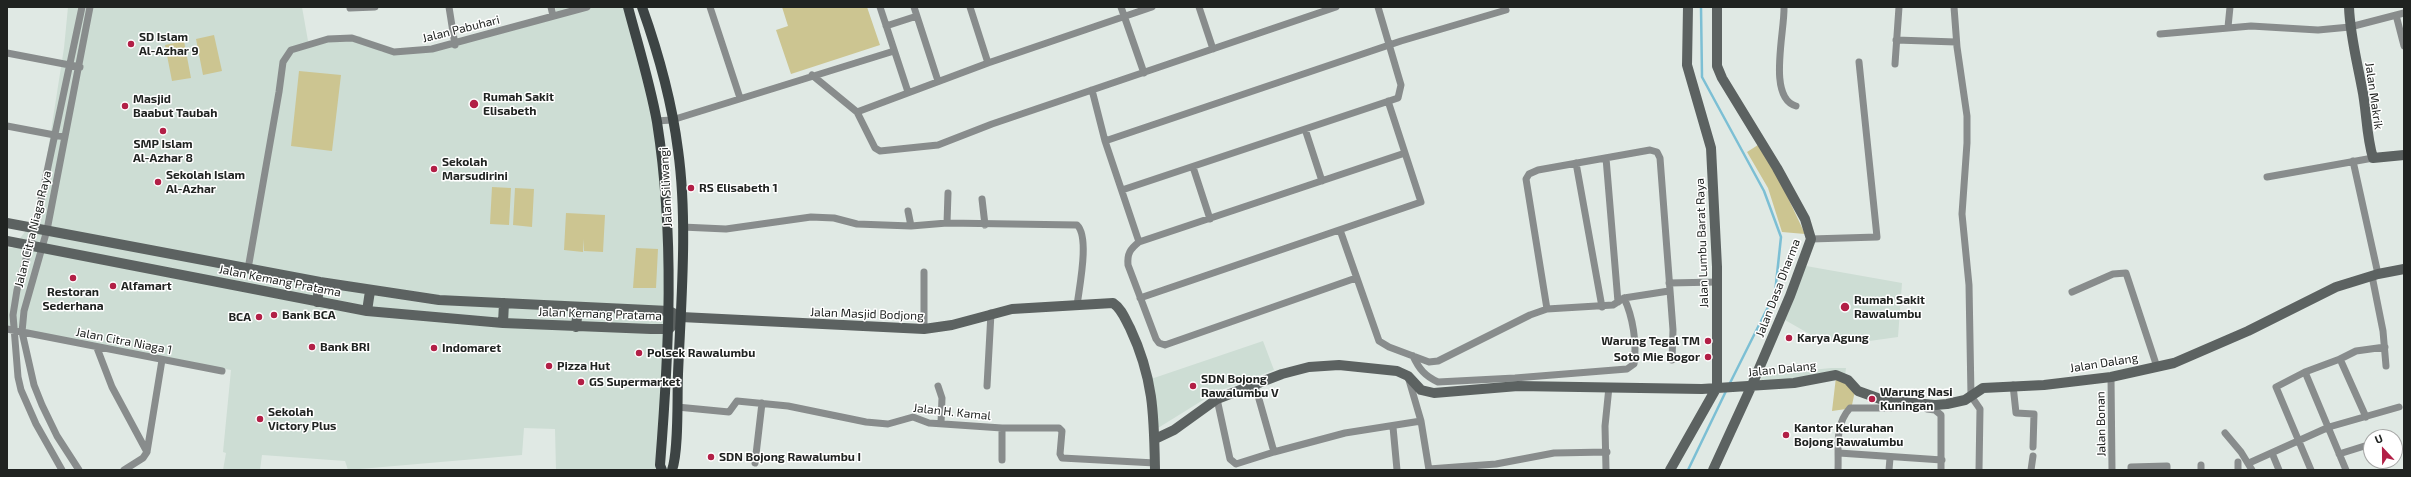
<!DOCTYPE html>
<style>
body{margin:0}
#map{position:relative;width:2411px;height:477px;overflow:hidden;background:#e0e9e4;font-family:"Exo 2",sans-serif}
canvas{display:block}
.frame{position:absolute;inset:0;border:8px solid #202321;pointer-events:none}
.north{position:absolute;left:2363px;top:429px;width:40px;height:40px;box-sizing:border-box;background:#fff;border:1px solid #a6a7a6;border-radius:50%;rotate:338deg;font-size:11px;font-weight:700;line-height:16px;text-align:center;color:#202321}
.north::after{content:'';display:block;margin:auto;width:14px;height:18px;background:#b21f46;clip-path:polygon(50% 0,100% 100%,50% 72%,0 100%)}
</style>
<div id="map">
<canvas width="2411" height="477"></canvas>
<div class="frame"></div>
<div class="north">U</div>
</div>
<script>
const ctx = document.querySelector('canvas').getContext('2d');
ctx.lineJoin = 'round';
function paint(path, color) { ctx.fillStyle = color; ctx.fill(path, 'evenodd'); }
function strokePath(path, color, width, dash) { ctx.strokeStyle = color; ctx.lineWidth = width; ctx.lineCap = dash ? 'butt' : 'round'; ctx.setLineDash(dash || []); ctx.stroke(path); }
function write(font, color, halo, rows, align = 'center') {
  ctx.font = font + ' "Exo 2",sans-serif'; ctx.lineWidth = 3; ctx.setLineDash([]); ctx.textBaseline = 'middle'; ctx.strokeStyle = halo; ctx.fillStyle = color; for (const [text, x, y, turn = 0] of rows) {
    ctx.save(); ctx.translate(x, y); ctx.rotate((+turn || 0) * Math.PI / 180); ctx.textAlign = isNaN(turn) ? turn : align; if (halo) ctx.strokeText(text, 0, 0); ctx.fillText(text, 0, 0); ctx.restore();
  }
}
paint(new Path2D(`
 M68,7H302L308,41L360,36L382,52L452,44L558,17L555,7H628L646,71L672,254L663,470H556L555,429L524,428L522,455L348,470L345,461L262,455L260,470H223L226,453L223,452L231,370L7,330V247L13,248L38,214L64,48Z
 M1806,266L1902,283L1898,337L1855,343L1820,340L1785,320Z
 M1263,341L1274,370L1216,392L1158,428L1151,379Z
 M1831,368H1846L1845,376L1760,383L1762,375Z`), '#cdddd4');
paint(new Path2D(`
 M782,7H867L880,45L791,74L776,30L788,26Z
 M214,35L222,71L203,75L196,39Z
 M184,41L191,78L172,81L165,45Z
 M299,71L341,75L332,151L291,146Z
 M1758,145L1781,183L1805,234L1782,232L1768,188L1747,152Z
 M492,187L511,188L509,225L490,224Z
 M515,188L534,189L532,227L513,225Z
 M566,213L605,215L603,252L584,251V239L583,252L564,250Z
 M636,248L658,249L656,288H633Z
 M1836,377L1855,391L1852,405L1846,409L1832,411Z`), '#ccc591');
strokePath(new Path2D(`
 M1701,7L1702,77L1764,191L1781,237L1775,293L1729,385
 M1688,470L1727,389`), '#7cbfd4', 2.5);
strokePath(new Path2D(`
 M449,7L455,45
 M551,7L553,16
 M710,7L740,98
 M880,7L908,92
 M914,7L938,81
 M970,7L988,63
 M1121,7L1144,73
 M1199,7L1213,49
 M1784,7C1785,31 1767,98 1796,106
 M1954,7L1957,47L1967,116V143L1962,214L1969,285L1971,396L1980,409L1979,470
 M350,8L375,7
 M2396,15L2404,46
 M886,26L917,16
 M2228,27L2230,7
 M2160,34L2251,26L2318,30L2350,27L2404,13
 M1896,40L1956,42
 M7,53L80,67
 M1895,64L1899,7
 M812,75L857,112L875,148L880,151L938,145L992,124L1336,7
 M1092,90L1105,141L1139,242
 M857,112L988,63L1152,7
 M656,121L672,120L894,51
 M7,126L65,137
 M1305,129L1322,181
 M1105,141L1401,41L1506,10
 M1606,158L1618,302
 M2353,161L2378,274
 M1576,163L1602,307
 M1193,167L1210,219
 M2267,177L2373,158
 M1122,190L1398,98L1401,85L1378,7
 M982,199L985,225
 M908,211L911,226
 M947,223L948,193
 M682,227L726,229L811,217L834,218L857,224L911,226L947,223L1077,225C1090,237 1079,288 1077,306
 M1340,230L1379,341L1389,347L1429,362L1438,361L1530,315L1547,309L1613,305L1624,298L1669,291
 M1811,239L1877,237L1859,62
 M248,269L279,92L283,62L291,50L328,39L352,38L394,52L432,49L587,7
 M2372,276L2383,331L2386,366
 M1356,278L1165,345L1159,343L1156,339L1128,265C1127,254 1130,249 1139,242L1405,153
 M1669,283L1717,282
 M2072,292L2113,274L2126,273L2157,367
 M1140,298L1421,202L1388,101
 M1547,309L1526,179L1529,174L1538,170L1650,150L1657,152L1660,158L1673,330L1672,360
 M7,329L222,371
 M924,329V272
 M97,348L112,387L147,452L162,360
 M1413,356C1419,369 1425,376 1438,382L1515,378L1627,369L1634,364C1637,343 1633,317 1624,298
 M2340,359L2356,351L2385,347
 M2305,372L2276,387L2311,470
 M2111,377L2112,470
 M1409,380L1421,421L1429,470
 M1255,385L1274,452
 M2013,385L2016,413L2034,414L2033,447
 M938,386L942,398L941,423
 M987,386L991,313
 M1217,399L1230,459L1236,464L1274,452L1345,433L1421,421
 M677,407L729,412L737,401L788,406L866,422L888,424L913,417L929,423L1002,428H1059L1062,431L1060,454L1062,458L1155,463
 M1927,409L1935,410L1941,415V470
 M1393,427L1397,470
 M2225,433L2241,452L2252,470
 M1839,453L1942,460
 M2272,453L2279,470
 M2339,454L2371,444
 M1002,460V428
 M2238,462V470
 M755,463L762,403
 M2249,463L2329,427L2399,407
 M2201,465V470
 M1429,469L1496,464L1554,453L1607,452
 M62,470L36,424L21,390L18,377L13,315L17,290L35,228L82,7
 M79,470L57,436L42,405L34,385L22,332L24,311L47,230L90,7
 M124,470L143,458L147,452
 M1606,470L1605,426L1609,387
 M1838,470C1839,447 1834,426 1850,408H1910
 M1889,470L1890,458
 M2031,470L2033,456
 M2131,470V467L2167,466V470
 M2346,470L2305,372L2340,359L2366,417`), '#888c8c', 7);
strokePath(new Path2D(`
 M2349,7C2350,35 2357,61 2362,88C2367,112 2366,135 2373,158L2404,155
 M7,223L320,282L439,300L669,311L681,317L924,329L952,325L1012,309L1113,303C1122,309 1125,319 1130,328C1154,379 1154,416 1155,470
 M7,241L367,311L503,323L651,329H669L681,317
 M317,302L320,282
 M367,311L370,291
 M503,323L504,303
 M576,327L578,308
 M1155,439L1174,430L1217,399L1282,374L1309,367L1339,365L1397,371L1408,376L1421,390L1434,393L1518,386L1702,389L1794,383L1836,375L1848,380L1858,391L1883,400L1935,405L1947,404L1965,400L1983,388L2044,385L2111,377L2174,363L2248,331L2336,287L2378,274L2404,269
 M1670,470L1717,387V267L1711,148L1687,65L1688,7
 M1713,470L1752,385L1790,296L1811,239L1805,219L1777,168L1722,78L1717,66V7`), '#5c6261', 10);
strokePath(new Path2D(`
 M628,7C638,45 650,83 657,122C675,236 669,351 660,465L662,470
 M642,7C658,52 672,103 678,150C688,222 681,302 678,374C677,397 679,451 672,470`), '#3d4444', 10);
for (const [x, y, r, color] of [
 [131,44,4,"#b21f46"],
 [474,104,5,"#b21f46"],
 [125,106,4,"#b21f46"],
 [163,131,4,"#b21f46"],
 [434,169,4,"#b21f46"],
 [158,182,4,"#b21f46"],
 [691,188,4,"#b21f46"],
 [73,278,4,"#b21f46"],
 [113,286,4,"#b21f46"],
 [1845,307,5,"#b21f46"],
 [274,315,4,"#b21f46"],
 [259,317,4,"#b21f46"],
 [1789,338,4,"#b21f46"],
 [1708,341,4,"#b21f46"],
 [312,347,4,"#b21f46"],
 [434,348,4,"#b21f46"],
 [639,353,4,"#b21f46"],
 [1708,357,4,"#b21f46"],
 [549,366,4,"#b21f46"],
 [581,382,4,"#b21f46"],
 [1193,386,4,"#b21f46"],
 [1872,399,4,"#b21f46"],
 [260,419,4,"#b21f46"],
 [1786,435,4,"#b21f46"],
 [711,457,4,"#b21f46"]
]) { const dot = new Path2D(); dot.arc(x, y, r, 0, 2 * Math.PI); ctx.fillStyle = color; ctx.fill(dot); strokePath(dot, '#fff', 1.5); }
write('12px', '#202321', '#fff', [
 ["Jalan Pabuhari",461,29,-14],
 ["Jalan Makrik",2374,96,82],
 ["Jalan Siliwangi",666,187,-93],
 ["Jalan Citra Niaga Raya",33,229,-76],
 ["Jalan Lumbu Barat Raya",1702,243,-92],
 ["Jalan Kemang Pratama",280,281,11],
 ["Jalan Dasa Dharma",1778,288,-69],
 ["Jalan Kemang Pratama",600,314,2],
 ["Jalan Masjid Bodjong",867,314,2],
 ["Jalan Citra Niaga 1",124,341,11],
 ["Jalan Dalang",2104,363,-9],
 ["Jalan Dalang",1782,369,-6],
 ["Jalan H. Kamal",952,412,6],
 ["Jalan Bonan",2101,424,-91]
]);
write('bold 12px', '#202321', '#fff', [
 ["SD Islam",139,37],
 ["Al-Azhar 9",139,51],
 ["Rumah Sakit",483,97],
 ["Elisabeth",483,111],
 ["Masjid",133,99],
 ["Baabut Taubah",133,113],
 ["SMP Islam",163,144,"center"],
 ["Al-Azhar 8",163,158,"center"],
 ["Sekolah",442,162],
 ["Marsudirini",442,176],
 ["Sekolah Islam",166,175],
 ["Al-Azhar",166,189],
 ["RS Elisabeth 1",699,188],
 ["Alfamart",121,286],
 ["Restoran",73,292,"center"],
 ["Sederhana",73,306,"center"],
 ["Rumah Sakit",1854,300],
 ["Rawalumbu",1854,314],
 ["Bank BCA",282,315],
 ["BCA",251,317,"right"],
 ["Karya Agung",1797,338],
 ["Warung Tegal TM",1700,341,"right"],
 ["Bank BRI",320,347],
 ["Indomaret",442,348],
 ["Polsek Rawalumbu",647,353],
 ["Soto Mie Bogor",1700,357,"right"],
 ["Pizza Hut",557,366],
 ["SDN Bojong",1201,379],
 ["Rawalumbu V",1201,393],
 ["GS Supermarket",589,382],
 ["Warung Nasi",1880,392],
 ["Kuningan",1880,406],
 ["Sekolah",268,412],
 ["Victory Plus",268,426],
 ["Kantor Kelurahan",1794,428],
 ["Bojong Rawalumbu",1794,442],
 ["SDN Bojong Rawalumbu I",719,457]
], 'left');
</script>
